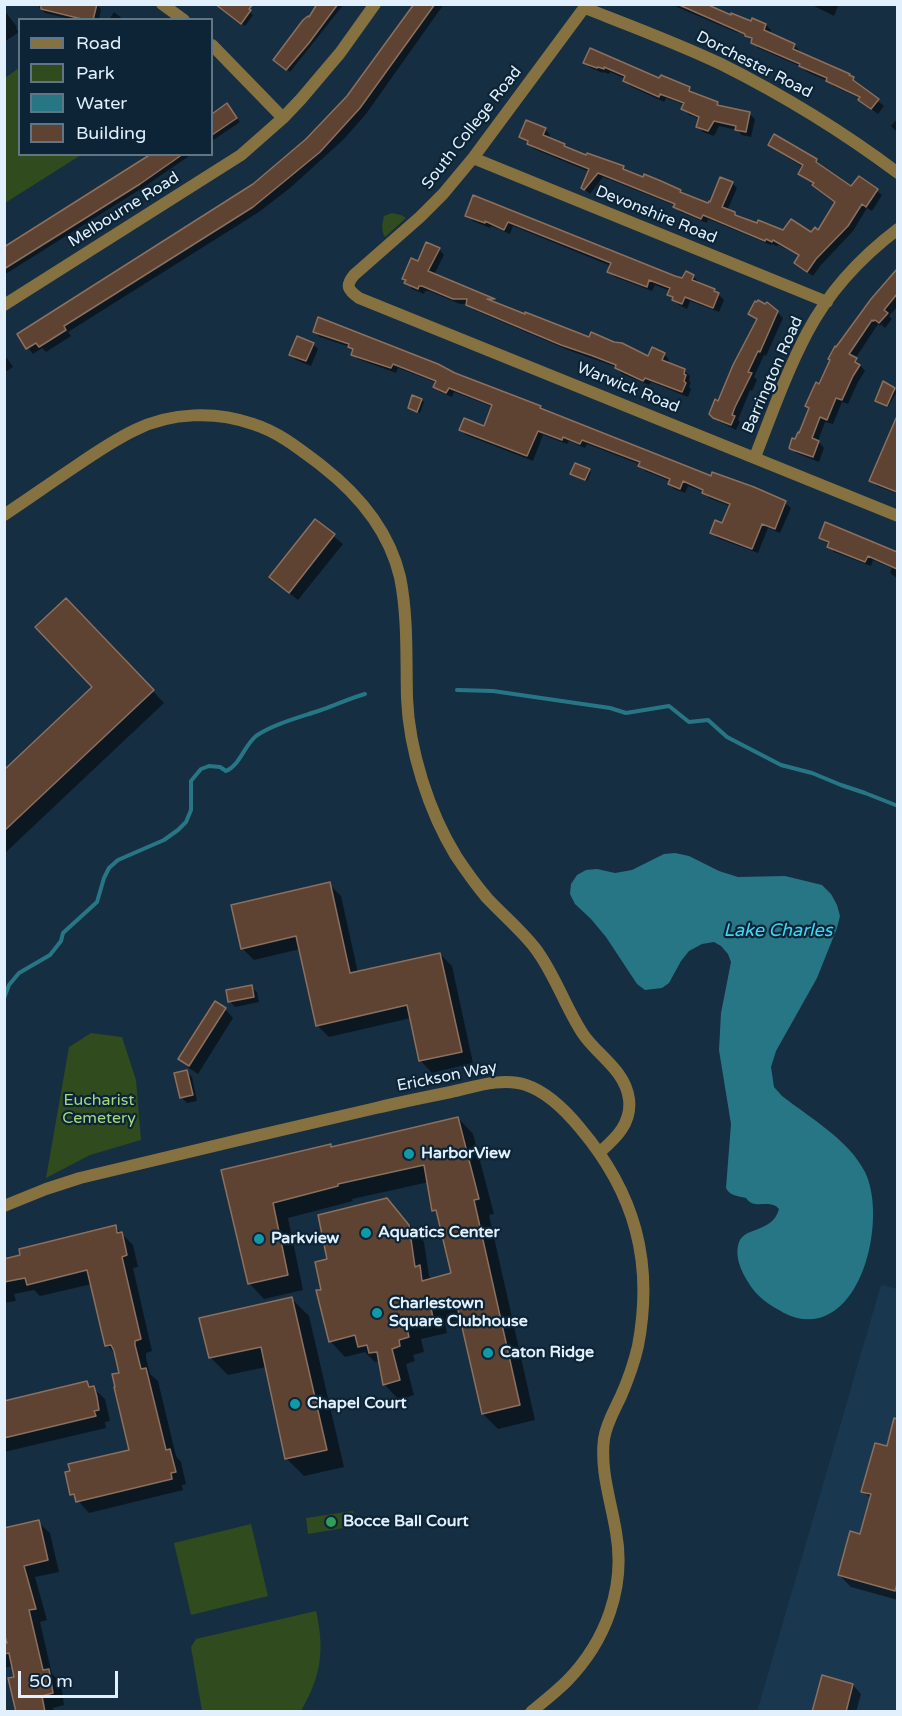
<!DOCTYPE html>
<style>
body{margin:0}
#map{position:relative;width:902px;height:1716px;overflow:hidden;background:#162e41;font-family:"Varela Round",sans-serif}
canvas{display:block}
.frame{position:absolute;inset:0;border:6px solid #e1f0fc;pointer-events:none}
.legend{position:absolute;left:18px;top:18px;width:195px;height:138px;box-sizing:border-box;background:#0c2436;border:2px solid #617685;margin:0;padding:8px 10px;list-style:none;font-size:18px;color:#e1f0fc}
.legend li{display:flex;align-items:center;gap:12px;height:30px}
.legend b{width:30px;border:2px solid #617685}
.scale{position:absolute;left:18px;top:1671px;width:100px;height:27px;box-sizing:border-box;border:3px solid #e1f0fc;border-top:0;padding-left:8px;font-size:18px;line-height:21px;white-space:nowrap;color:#e1f0fc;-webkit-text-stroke:4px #0c2436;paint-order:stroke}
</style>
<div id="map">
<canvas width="902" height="1716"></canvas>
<div class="frame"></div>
<ul class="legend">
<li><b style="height:8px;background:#867241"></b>Road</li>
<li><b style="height:16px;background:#304b1e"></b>Park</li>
<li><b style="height:16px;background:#277686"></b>Water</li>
<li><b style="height:16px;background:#5e4332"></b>Building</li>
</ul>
<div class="scale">50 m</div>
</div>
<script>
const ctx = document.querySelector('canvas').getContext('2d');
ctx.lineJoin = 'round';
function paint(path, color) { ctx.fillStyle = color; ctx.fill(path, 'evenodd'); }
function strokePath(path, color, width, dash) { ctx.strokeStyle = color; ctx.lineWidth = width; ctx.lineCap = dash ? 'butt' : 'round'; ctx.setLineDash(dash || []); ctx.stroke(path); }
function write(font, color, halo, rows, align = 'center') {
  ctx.font = font + ' "Varela Round",sans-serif'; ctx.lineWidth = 4.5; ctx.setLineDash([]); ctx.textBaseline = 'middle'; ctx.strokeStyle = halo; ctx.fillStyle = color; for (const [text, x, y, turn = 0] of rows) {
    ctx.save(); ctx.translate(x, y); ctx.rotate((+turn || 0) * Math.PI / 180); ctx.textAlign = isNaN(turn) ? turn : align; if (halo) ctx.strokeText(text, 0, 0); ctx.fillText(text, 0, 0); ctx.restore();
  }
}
paint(new Path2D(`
 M881,1285L897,1289V1711L757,1712Z`), '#193850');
paint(new Path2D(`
 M19,68L20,154L81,155L5,203V78Z
 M392,213L401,215L406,218L385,237C381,230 382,224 384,216Z
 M91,1033L122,1037L136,1080L141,1140L90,1155L46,1178L69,1047Z
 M353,1511L356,1526L308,1534L306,1518Z
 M251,1524L268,1596L191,1615L174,1543Z
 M316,1611C325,1651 321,1676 301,1711H202L191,1647L196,1639Z`), '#304b1e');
paint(new Path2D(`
 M675,853L689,856L719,871L738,877L785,876L822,885L831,894L837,905L840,916L837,928L817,978L776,1051L771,1067L774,1087L782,1096C810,1118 848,1139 865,1172C884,1211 869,1296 827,1315C813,1322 798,1320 784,1313C770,1305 761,1300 752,1288C744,1276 735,1261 738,1246C741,1225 772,1235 779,1209C769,1198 755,1211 746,1198C738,1196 730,1196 726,1188L731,1124L719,1050L721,1013L731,962L728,954L721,946L714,942L702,944L689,951L681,961L669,983L662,988L645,990L637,984L606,937L591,919L575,904L570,894L571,884L577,875L586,870L597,869L615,873L632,870L664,854Z`), '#277686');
paint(new Path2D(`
 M40,4H96L101,9L99,20H74L45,13L39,8Z
 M216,4H241L253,15L245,26Z
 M319,4H344L290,72L275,59Z
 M416,4H444L366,114L343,140L290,188L259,212L68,332L71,336L46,352L42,348L33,354L28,348L19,334L254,186L307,141L348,97Z
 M670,4H704L741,24L738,33Z
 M810,4H837L838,6L834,16Z
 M4,10L17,27L16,28L19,32L4,42Z
 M114,12L124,20H109Z
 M766,25L771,30L770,35L794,45L800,51L799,54L851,88L854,80L859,84L858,86L884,106L878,114L866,105L861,99L833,86L828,81L807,72L802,67L758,48L749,36Z
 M585,63L660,80L689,88L695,95L718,104L722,108L749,114L755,119L751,137L742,135L737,130L719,126L714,136L703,132L697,126L700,119L689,115L683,109L685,105L666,98L664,102L630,86L625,81L626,79L610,72L609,74L603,72V73L591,68Z
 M227,105L240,122L212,141V115Z
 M898,118V133L891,126Z
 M545,129L550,135L549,138L564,145L568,149L587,157L588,155L624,168L629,173L680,191L683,195L709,205L732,183L737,188L727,211L735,214L739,218L784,232L811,234L818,232L837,203L800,173L803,167L775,150L770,144L816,160L821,166L820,167L852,188L859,178L882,195L872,211L867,208L853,231L821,265L813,276L801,268L800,256L778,245L777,246L772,244L771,245L708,219L707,223L680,212L676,206L603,177L590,194L583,188L590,172L534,149L521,137Z
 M153,154H192L144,187L4,275V249Z
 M474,197L683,280L693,276L699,282L698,284L714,290L724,300L719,312L690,301L687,309L679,305L674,300L669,294L670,291L655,285L652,291L615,277L609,272L611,266L513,226L510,234L491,226L490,228L473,221L467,215Z
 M439,249L444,255L434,275L494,301L501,307L590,339L649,358L664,354L669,360L668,364L684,370L690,376L689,381L691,382L689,387L691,389L688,397L651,382L649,385L622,374L616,367L568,350L474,310L468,304H460L429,291H425L424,294L412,289L404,278L419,263Z
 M898,272V306L889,316L892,319L885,328L881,324L880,326L878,324L855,359L865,371L858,382L848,404L842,402L833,424L825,422L818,441L824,448L819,462L796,453L790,447L796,441L820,386L872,300Z
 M777,312L783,318L766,356L764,355L754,377L757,380L752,391L750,390L738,420L740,422L736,430L716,420L711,415L719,403L758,321L750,314Z
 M314,331L455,374L540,407L543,411L709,477L753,488L785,503L791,508L780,533L768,528L758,553L717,538L712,532L723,525L730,506L709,498L704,492L688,486L685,493L674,489L669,484L670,481L645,471L639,464L587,444L585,448L569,441L567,444L543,435L533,461L466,435L461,429L485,428L493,407L454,392L452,397L440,392L435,387L437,383L398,368L396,373L358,359L353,354L354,351L350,347L320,337Z
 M313,344L318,349L311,366L296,360L291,354Z
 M4,354L13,367L4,373Z
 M894,389L897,392L888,407L877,401Z
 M421,400L424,402L420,413L410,408Z
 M898,419V494L877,486L871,480Z
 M589,470L591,472L587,481L572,474Z
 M315,521L343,544L298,600L279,585Z
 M826,523L898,553V579L890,573L892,568L873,560L871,566L834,552L829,546V544L820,538Z
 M78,611L164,703L4,854V772L94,687Z
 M329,884L341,896L358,973L440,954L452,966L473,1063L432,1073L421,1061L411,1018L329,1037L317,1025L300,949L254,960L242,948Z
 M251,987L257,992L259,1002L235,1007L230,1001Z
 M225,1009L233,1018L198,1074L189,1068L180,1059Z
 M186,1072L192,1077L197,1101L187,1103L181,1097Z
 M458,1118L473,1134L494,1214L489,1215L535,1420L498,1429L483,1414L462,1319L445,1323L447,1333L421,1339L424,1352L413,1355L415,1361L406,1364L414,1395L399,1400L384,1384L381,1363L378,1361L375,1362L365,1352L345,1357L330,1341L323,1292L329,1261L387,1200L402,1215L424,1242L429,1276L433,1280L452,1274L438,1215L434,1210L429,1182L352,1199L353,1201L288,1218L303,1290L264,1299L249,1283L222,1171L330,1146L333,1148Z
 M115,1227L133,1245L138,1267L133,1268L152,1351L146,1353V1358L150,1374L158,1381L176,1456L181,1462L186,1484L182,1485L183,1490L89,1513L72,1494L131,1451L120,1374L116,1355L107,1345L92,1284L40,1296L34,1290L14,1294L16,1301L4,1303V1264Z
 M292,1299L309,1316L344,1467L304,1476L287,1459L266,1367L228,1375L210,1357Z
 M86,1382L105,1399L110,1421L105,1422L106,1428L4,1452V1402Z
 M898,1412V1600L851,1587L839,1575L861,1536L871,1499L863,1491L888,1448Z
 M38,1522L50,1533L59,1572L35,1577L47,1620L40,1622L52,1674L61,1682L64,1705L53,1708L54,1712H17L16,1678L13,1666L4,1668V1647L9,1649L4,1530Z
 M853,1685L861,1694L856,1712H814Z`), '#0007');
strokePath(new Path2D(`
 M457,690L493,691L610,708L626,713L669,706L689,722L708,720L727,737L781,765L812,773L841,785L865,793L898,806
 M4,998L9,985L19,973L50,955L61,941L63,933L97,902L104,878L109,868L118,860L164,840L178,830L186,822L191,810V781L201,769L209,766L220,767L226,771C240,765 244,746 256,736C273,724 301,717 321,710C336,705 350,698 365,694`), '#277686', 4);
const building = new Path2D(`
 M41,4H97L93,20H86L41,9Z
 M215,4H253L249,9L251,10L241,24Z
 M317,4H338L309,43L286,70L273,60L303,20L308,16L309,17Z
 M414,4H435L360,108L320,152L253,207L64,326L66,330L39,347L36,343L26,349L17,334L253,184L306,139L347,96Z
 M677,4H706L731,15V13L751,21L752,18L766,24L764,30L795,44L793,49L850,74L849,75L854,77L853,80L879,99L871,109L858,100L860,97L826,81L827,78L799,66L800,64L751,43L752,38L745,36V34Z
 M590,48L659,78L661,75L690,87L689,91L718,102L717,105L750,112L746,132L735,130L736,126L714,121L708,131L696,127L699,117L681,109L684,103L660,94L659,97L623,81L625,76L604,67V69L598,67L597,68L583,63Z
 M227,103L237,118L212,135V114Z
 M526,120L546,128L543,135L565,144L564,146L586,155L587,153L624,166L623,169L643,177L644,174L661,181L681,190L680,192L708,203L709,201L710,202L720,177L733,182L722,207L735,212V215L757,223L758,220L783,230L791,219L811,232L815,227L818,230L835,202L812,185L814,183L798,174L803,165L768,145L774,134L817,159L816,162L851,186L859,176L878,189L866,207L862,204L848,226L816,259L807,272L794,263L799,255L773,240L772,242L766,239L765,241L703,215L701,219L673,207L675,204L598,173L584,190L581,188L589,169L527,144L528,141L519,137Z
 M151,154H183L140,184L4,269V247Z
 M473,195L675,276L682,278L686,271L694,275L692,280L715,289L714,291L719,293L713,308L685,297L682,304L672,300L673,297L667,295L670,288L649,280L647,287L607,272L611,263L508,222L504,230L485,221V223L465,216Z
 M426,242L440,248L428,271L495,299H487L525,314V312L589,337L591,332L614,342L622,343L648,356L652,347L665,353L662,360L685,369L684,374L686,375L684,381L686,383L682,392L645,378L643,381L615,368L616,365L593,356L561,345L466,305L467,299H453L422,286H419L418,289L404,283L406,280L402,279L411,258L418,261Z
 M897,269V294L884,310L888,313L879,323L875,320L873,321L872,320L849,354L857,358L855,362L860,365L853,376L842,400L836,398L827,420L820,417L812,438L819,441L813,457L790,449L789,448L792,438L795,439L798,432L799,433L809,408L805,406L816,382L819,384L830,360L828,359L835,346L836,347L871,299Z
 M758,300L765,304L767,302L778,311L760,352L758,351L748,372L752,373L735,407L732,415L735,416L731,425L713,418L709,414L715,399L718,401L733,365L757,319L748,314L755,301L757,302Z
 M318,317L438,364L455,373L541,406L540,408L709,475L711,476L712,472L754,487L786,501L775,529L762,524L752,549L710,533L715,520L722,523L730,504L702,493L703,490L683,481L680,489L668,484L670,479L638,466L640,462L582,440L580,444L563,437L562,440L538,431L527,456L459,430L464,418L484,426L492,405L449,388L446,393L433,387L436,381L393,364L391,368L351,355L353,349L348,347L349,344L313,332Z
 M297,336L314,343L306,361L289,355Z
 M883,381L895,388L887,406L875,401Z
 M412,395L422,399L417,412L408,408Z
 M897,416V492L869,481Z
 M575,463L590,469L585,480L570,474Z
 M315,519L335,534L289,593L269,577Z
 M825,522L897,552V569L868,556L865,562L827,547L829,542L819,538Z
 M66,598L154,690L4,831V770L92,687L35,627Z
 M330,882L350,973L440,953L462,1052L419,1061L407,1005L316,1026L296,936L241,949L231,905Z
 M252,985L254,997L228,1002L226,990Z
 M215,1001L226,1008L189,1066L178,1059Z
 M187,1070L193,1095L180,1098L174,1073Z
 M458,1117L479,1199L474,1200L520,1405L482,1414L456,1301L431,1308L433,1318L406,1324L409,1337L399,1340L400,1346L392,1349L400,1380L383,1385L377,1352L369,1353L367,1345L358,1347L355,1335L329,1342L316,1290H321L315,1262L327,1259L318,1215L387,1198L409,1225L415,1267L420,1265L422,1281L451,1273L436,1210L432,1211L424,1165L338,1184V1186L273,1203L288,1275L248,1284L221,1170L331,1144V1147Z
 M116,1225L117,1233L122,1232L127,1255L122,1257L141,1339L135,1341V1345L141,1369L146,1368L166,1450L170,1449L176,1472L171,1473L172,1479L76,1502L74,1494L70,1495L65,1472L70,1471L68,1464L129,1450L114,1387H115L112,1374L119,1373L114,1351L111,1345L105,1346L87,1270L27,1285L25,1278L4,1282V1259L20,1255L19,1249Z
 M292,1297L327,1450L285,1459L261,1347L209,1358L199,1318Z
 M87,1381L89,1387L94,1386L97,1397L99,1410L94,1411L96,1416L4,1438V1401Z
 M894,1418L897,1419V1584L895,1591L838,1575L850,1531L860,1534L871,1494L861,1492L875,1443L887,1446Z
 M39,1520L48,1560L24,1566L36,1609L29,1610L43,1670L49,1669L53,1693L42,1696L45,1712H16L8,1678L14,1677L9,1653L4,1654V1643H7L4,1633V1528Z
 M822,1675L853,1684L846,1712H812Z`);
paint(building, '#5e4332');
strokePath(building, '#8c6f5d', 1.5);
strokePath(new Path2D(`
 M162,4L184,20
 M587,4L473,158L443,194L420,217L354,275C345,286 348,290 359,298L898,516
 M585,8C631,26 677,43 721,64C783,95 842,131 898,173
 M212,45L283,118
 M473,158L827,302
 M4,305L241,155L283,118L301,99L340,53L375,4
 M755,457C771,416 786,373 807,333C828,293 861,257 898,229
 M4,515C28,499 52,482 76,466C95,453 114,440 135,430C171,412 216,411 253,424C279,432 301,450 322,466C358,494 389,531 400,577C408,617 406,657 407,698C409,750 429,812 456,856C466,871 476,885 487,898C503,915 521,930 535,948C555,974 565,1007 583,1034C598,1056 625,1070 629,1099C632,1123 616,1138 600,1152
 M4,1206L46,1189L80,1178C179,1154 277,1131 376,1108C401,1102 426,1097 451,1092C474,1087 502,1077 526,1085C547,1092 566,1111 580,1128C635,1193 654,1262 638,1346C634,1363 628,1380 621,1396C615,1409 606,1424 604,1439C600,1471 611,1501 616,1532C626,1587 606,1641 567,1681C556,1692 543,1702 531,1712`), '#867241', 12);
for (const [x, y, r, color] of [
 [409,1154,6,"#0f9aa8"],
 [366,1233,6,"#0f9aa8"],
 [259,1239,6,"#0f9aa8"],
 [377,1313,6,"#0f9aa8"],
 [488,1353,6,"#0f9aa8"],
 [295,1404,6,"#0f9aa8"],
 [331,1522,6,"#2e9e5b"]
]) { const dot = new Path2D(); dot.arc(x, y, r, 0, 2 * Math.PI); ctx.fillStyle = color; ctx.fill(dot); strokePath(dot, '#0c2436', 2); }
write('16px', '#e1f0fc', '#0c2436', [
 ["Dorchester Road",754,65,27],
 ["South College Road",472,128,-52],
 ["Melbourne Road",124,210,-32],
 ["Devonshire Road",656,215,22],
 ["Barrington Road",773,375,-66],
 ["Warwick Road",628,388,22],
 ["Erickson Way",447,1077,-11]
]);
write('16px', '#a3d881', '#0c2436', [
 ["Eucharist",99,1101],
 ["Cemetery",99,1119]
]);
write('bold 16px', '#e1f0fc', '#0c2436', [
 ["HarborView",421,1154],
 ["Aquatics Center",378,1233],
 ["Parkview",271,1239],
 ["Charlestown",389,1304],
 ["Square Clubhouse",389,1322],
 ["Caton Ridge",500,1353],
 ["Chapel Court",307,1404],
 ["Bocce Ball Court",343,1522]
], 'left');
write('italic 18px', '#40d6f4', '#0c2436', [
 ["Lake Charles",778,931]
]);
</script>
